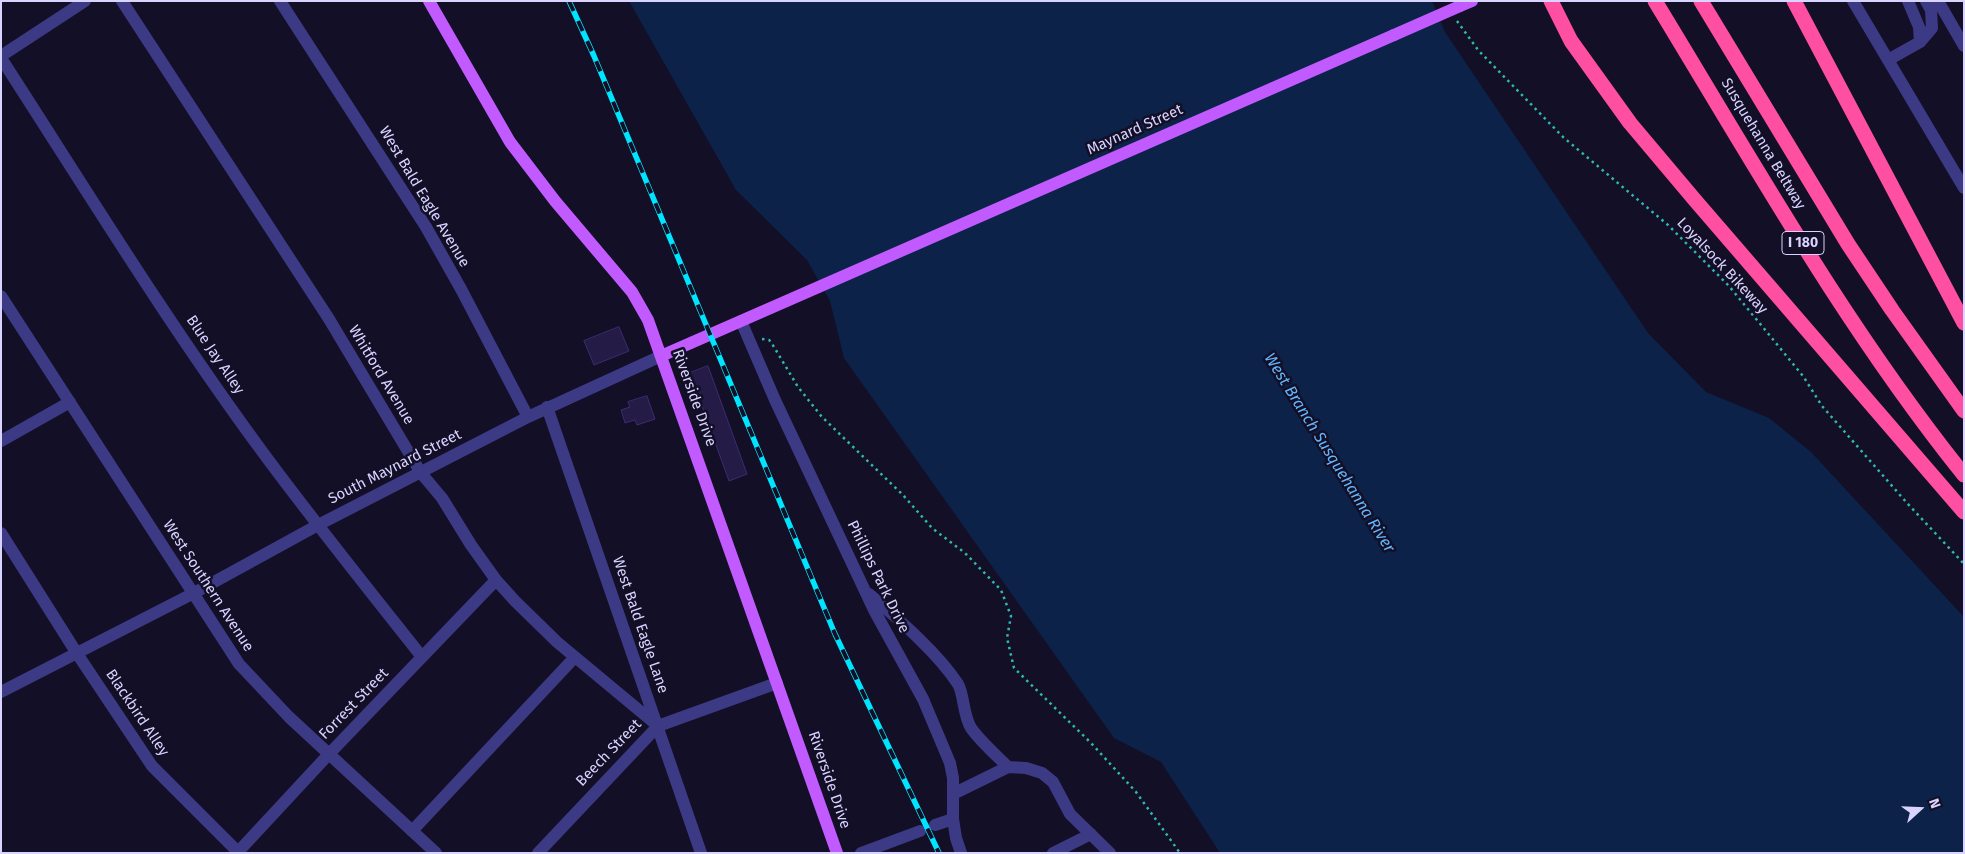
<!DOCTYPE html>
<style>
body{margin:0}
#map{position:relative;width:1965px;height:854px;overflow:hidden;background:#130f26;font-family:"Fira Sans",sans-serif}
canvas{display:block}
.frame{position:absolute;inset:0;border:2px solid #d9d4ff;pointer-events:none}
.north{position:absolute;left:1895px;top:784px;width:50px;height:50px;-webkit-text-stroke:4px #130f26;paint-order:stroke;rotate:70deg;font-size:14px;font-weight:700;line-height:20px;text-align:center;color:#d9d4ff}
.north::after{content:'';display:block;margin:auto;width:18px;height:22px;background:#d9d4ff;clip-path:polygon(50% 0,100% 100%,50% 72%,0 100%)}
</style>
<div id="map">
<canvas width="1965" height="854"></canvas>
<div class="frame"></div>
<div class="north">N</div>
</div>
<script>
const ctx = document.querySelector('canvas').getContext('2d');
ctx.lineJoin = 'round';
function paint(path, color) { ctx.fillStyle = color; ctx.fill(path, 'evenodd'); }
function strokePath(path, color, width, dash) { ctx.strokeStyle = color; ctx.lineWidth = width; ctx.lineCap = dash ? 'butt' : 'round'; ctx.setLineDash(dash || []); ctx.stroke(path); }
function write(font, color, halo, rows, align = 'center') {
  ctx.font = font + ' "Fira Sans",sans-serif'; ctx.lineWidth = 5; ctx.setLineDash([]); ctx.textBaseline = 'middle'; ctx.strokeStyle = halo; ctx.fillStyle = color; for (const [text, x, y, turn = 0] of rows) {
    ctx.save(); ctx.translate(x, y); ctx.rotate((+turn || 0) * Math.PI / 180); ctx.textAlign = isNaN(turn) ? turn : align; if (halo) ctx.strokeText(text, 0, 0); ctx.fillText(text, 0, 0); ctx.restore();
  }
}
paint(new Path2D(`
 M629,1H1432L1445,32L1648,333L1706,392L1769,418L1811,452L1964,617V853H1220L1161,762L1114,738L844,358L830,301L807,260L736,190Z`), '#0c2248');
const building = new Path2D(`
 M619,327L629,351L594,365L584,341Z
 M708,366L747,474L729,481L690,373Z
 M647,396L655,419L637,425L635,420L625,423L621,410L630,407L628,402Z`);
paint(building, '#241b47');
strokePath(building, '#3b2d73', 1);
strokePath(new Path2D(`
 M1457,21L1478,50L1563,137L1668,225L1729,286L1803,376L1822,406L1907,503L1964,564
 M762,339L769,340L771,342L798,387L822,417L903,495L932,528L965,553L1001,590L1011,616L1007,638L1014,668L1091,743L1136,792L1180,853`), '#2fb8b0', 2.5, [2.5, 4]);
strokePath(new Path2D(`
 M122,1L329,319L421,473L442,498L471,545L496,580L515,601L557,642L658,726
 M280,1L426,227L461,289L528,417
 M1853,1L1964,188
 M1938,1L1964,46
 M1920,42L1932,28L1931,10L1926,1
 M1,56L85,1
 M1,58C87,191 170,327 264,454C315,523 369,590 422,657
 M1888,60L1920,42L1919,27L1908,1
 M1,296L239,664L289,717L436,853
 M741,321L775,400L874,610L923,699L950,763L953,778V819L956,838L961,853
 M547,407L701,853
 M1,441L70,402
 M1,533L76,652L152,766L239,853
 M869,594C898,619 937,652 958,684C964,694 963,715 971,728C981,742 996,755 1008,767
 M1,692L194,593L318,525L528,417L661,356
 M953,794L1008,767L1026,768L1042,773L1053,782L1070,814L1110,853
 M935,825L953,819
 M412,831L575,657
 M237,853L329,754L496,580
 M538,853L658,726L777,683
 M861,853L920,831
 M1053,853L1091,834`), '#3d3a85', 12);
strokePath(new Path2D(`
 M429,1L510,142L555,201L632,292L648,320L837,853
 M1460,6L1472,1
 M661,356L1394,35`), '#c25bff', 12);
strokePath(new Path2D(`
 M1551,1L1571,41L1630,123L1694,199L1964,512
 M1655,1C1753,162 1846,328 1964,475
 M1701,1L1848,244L1892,310L1964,411
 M1794,1L1964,323`), '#ff4fa3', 15);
const rail = new Path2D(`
 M569,1L594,56L835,634L939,853`);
strokePath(rail, '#00e5ff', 5.5);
strokePath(rail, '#130f26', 4, [11]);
strokePath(new Path2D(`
 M1394,35L1460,6`), '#c25bff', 12);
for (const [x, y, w] of [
 [1803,243,42]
]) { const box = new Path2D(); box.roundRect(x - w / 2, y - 11.5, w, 23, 4); ctx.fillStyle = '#130f26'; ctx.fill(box); strokePath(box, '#d9d4ff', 1); }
write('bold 14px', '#d9d4ff', null, [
 ["I 180",1803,243]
]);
write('15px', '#d9d4ff', '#130f26', [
 ["Maynard Street",1135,130,-24],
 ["Susquehanna Beltway",1763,144,59],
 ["West Bald Eagle Avenue",424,197,59],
 ["Loyalsock Bikeway",1722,266,47],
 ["Blue Jay Alley",215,355,56],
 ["Whitford Avenue",381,375,59],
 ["Riverside Drive",694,398,70],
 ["South Maynard Street",395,467,-27],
 ["Phillips Park Drive",878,577,64],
 ["West Southern Avenue",208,586,57],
 ["West Bald Eagle Lane",640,625,71],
 ["Forrest Street",354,704,-46],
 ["Blackbird Alley",137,713,56],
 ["Beech Street",609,753,-46],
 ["Riverside Drive",829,780,71]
]);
write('italic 16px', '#62b6ff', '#130f26', [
 ["West Branch Susquehanna River",1329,453,58]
]);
</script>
